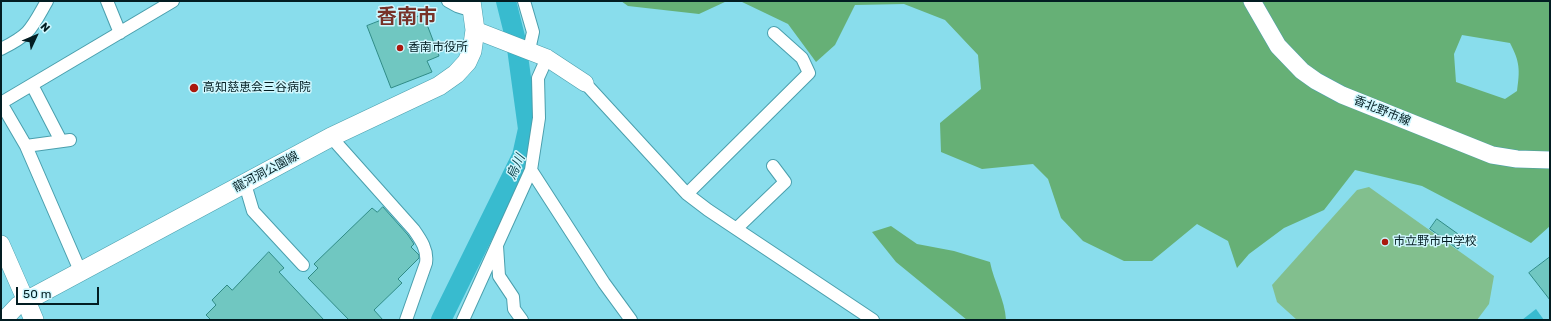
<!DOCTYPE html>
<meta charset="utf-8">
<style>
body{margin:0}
#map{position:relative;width:1551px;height:321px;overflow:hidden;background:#89ddec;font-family:Rubik,sans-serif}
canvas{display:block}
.frame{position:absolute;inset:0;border:2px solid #031d22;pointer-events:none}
.north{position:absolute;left:16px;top:16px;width:40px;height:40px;-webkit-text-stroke:3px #cff7fe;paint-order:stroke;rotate:46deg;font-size:11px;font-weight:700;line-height:16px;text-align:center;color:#031d22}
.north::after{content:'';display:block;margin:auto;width:14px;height:18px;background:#031d22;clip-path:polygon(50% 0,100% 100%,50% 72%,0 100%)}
.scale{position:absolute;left:16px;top:287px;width:83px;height:18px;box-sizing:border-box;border:2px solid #031d22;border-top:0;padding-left:5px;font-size:12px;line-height:14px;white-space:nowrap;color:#031d22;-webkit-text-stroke:3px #cff7fe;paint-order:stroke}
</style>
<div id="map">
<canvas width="1551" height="321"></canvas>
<div class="frame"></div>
<div class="north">N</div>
<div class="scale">50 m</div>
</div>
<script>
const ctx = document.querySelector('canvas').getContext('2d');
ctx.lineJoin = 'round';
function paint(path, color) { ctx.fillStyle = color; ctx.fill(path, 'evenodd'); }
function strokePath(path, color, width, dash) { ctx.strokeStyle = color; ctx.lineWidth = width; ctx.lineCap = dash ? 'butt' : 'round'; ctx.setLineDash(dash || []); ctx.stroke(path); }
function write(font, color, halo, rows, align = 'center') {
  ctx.font = font + ' Rubik,"Noto Sans JP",sans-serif'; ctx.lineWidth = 3; ctx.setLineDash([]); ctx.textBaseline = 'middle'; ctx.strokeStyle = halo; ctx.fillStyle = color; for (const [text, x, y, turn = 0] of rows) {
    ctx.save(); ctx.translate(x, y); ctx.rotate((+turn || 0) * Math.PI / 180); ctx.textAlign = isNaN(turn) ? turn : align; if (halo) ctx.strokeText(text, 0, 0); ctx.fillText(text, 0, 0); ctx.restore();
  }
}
paint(new Path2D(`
 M1369,187L1494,276L1489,304L1477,320H1297L1277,302L1272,285L1357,190Z`), '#82bf8e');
paint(new Path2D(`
 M621,1H727L699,14L628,6Z
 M740,1H1550V226L1531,243L1422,186L1355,170L1324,210L1284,228L1249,254L1237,268L1228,241L1197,224L1152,261H1124L1083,241L1061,218L1048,179L1033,164L982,169L941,152L940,123L981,89L978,55L945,20L904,4L855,5L835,45L816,62L788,24ZM1462,35L1510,43C1520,62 1520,70 1517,91L1505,99L1456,82L1454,54Z
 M891,226L917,244L954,251L990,262C994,282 1005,300 1006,320H967L896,262L872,232Z`), '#66b076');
paint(new Path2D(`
 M1536,309L1544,320H1522Z`), '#38bbcf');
strokePath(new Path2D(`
 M441,320L522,156L528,129L516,41L506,1`), '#38bbcf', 20);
const building = new Path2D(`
 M408,10L411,19L423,14L439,56L427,61L432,72L391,88L367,26Z
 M383,207L408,235L414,244L411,247L419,255V258L398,279L402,283L374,310L383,320H349L308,278L318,268L314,264L372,208L377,212Z
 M1437,219L1465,239L1458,249L1430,229Z
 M269,252L284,268L279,272L324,320H211L206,315L216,305L212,300L227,285L232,290Z
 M1550,257V300L1529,273Z`);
paint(building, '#70c7c1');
strokePath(building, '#308b86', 1);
const street = new Path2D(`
 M107,1L120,33
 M448,1L457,6L473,11
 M524,1L533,32L529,50
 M1,49C31,34 31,29 47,1
 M585,83L687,194L708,210L873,320
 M32,85L61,141
 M1,103L173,1
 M1,103L26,146L70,140
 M331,137L414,230C421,240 428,250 426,263L406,320
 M26,146L81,273
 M531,170L604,283L631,320
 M245,184L253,211L303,265
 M687,194L809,73L802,58L774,33
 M737,228L785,182L773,166
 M497,246L499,276L513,297L514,309L522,320
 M463,320L531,170L539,118L538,78L547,58`);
const secondary = new Path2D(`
 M1252,1L1278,46L1302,71L1316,81L1342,95L1492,155L1517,159L1550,160
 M475,30L547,58L585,83
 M1,244L26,301L18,305L4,320`);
const primary = new Path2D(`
 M34,320L26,301L331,137L439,86L456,74L467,62L472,51L475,30L471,1`);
strokePath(street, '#4a9fad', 14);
strokePath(secondary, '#4a9fad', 18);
strokePath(primary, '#4a9fad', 20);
strokePath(street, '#fff', 12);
strokePath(secondary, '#fff', 17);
strokePath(primary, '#fff', 19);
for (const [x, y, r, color] of [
 [400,48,4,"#aa190e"],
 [194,88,5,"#aa190e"],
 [1385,242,4,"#aa190e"]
]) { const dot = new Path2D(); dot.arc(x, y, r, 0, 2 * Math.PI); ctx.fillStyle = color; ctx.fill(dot); strokePath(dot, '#cff7fe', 1.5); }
write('12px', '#031d22', '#cff7fe', [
 ["香南市役所",408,48],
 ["高知慈恵会三谷病院",203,88],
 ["市立野市中学校",1393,242]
], 'left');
write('12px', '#031d22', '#cff7fe', [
 ["香北野市線",1382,111,22],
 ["龍河洞公園線",266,172,-28]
]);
write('italic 13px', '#114951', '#cff7fe', [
 ["烏川",516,167,-66]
]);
write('bold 20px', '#773228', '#cff7fe', [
 ["香南市",407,17]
]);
</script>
